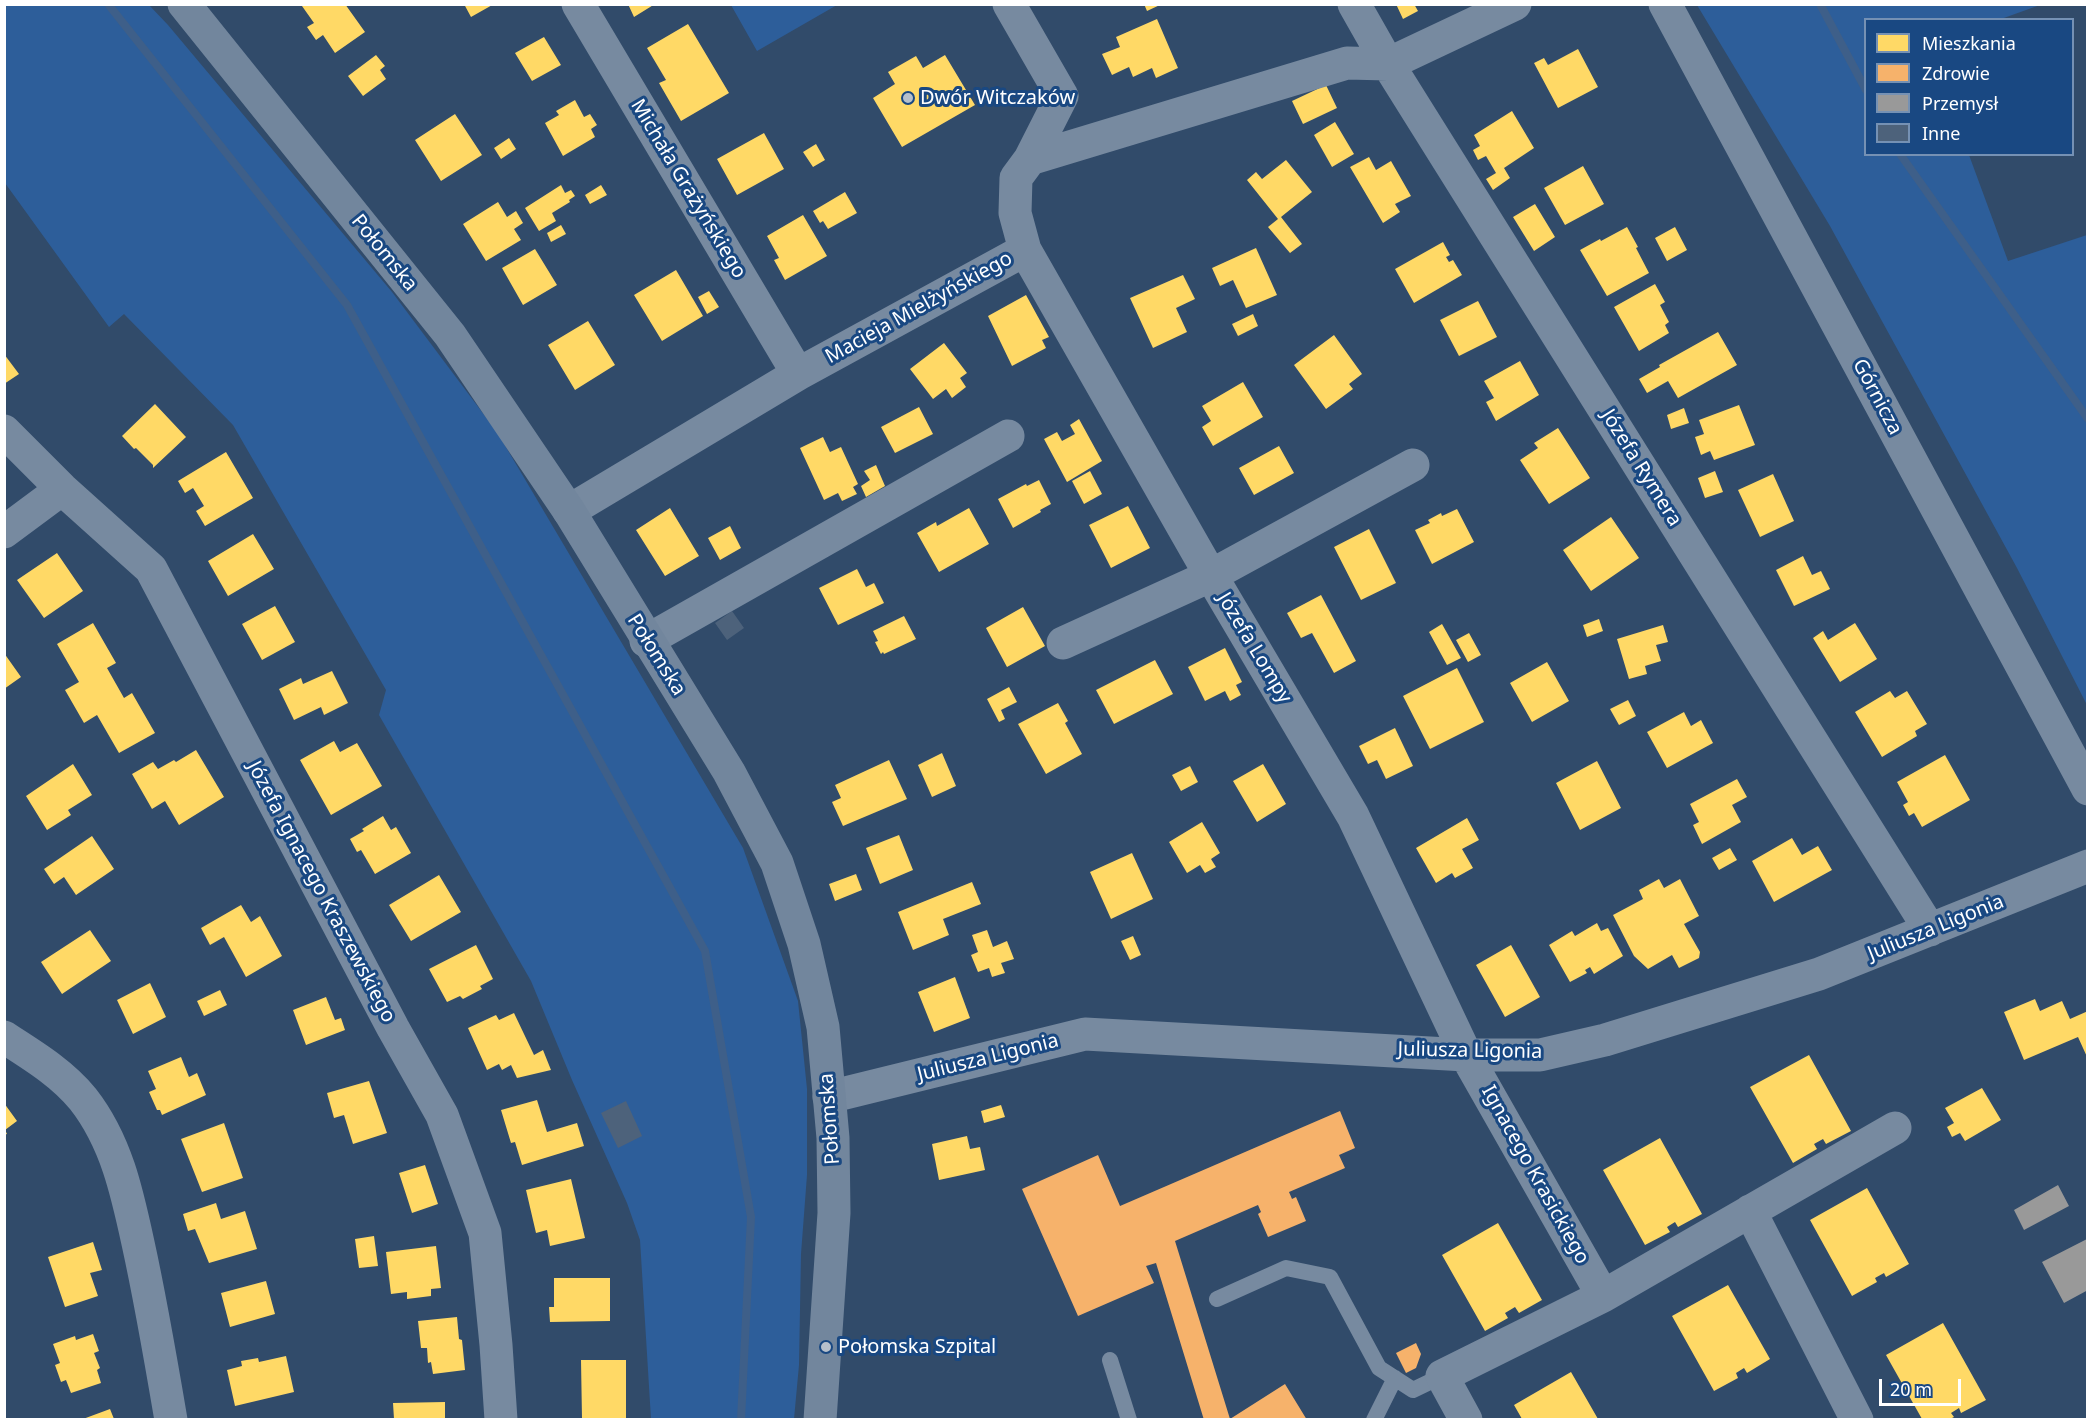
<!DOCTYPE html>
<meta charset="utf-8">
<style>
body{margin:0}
#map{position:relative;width:2092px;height:1424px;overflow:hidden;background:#314b6a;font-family:"Noto Sans",sans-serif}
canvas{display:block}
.frame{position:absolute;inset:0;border:6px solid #fff;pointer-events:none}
.legend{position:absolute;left:1864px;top:18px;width:210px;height:138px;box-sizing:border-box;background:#194882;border:2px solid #7591b4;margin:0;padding:8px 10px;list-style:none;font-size:18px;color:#fff}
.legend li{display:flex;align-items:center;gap:12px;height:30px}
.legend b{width:30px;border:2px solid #7591b4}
.scale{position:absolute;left:1879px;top:1379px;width:82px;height:27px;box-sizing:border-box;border:3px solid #fff;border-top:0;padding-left:8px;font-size:18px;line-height:21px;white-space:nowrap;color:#fff;-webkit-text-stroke:4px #194882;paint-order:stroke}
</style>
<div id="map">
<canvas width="2092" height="1424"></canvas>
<div class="frame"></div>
<ul class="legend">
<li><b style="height:16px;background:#ffd966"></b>Mieszkania</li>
<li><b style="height:16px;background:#f6b26b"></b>Zdrowie</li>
<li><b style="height:16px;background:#999"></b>Przemysł</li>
<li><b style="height:16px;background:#4d627b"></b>Inne</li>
</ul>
<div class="scale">20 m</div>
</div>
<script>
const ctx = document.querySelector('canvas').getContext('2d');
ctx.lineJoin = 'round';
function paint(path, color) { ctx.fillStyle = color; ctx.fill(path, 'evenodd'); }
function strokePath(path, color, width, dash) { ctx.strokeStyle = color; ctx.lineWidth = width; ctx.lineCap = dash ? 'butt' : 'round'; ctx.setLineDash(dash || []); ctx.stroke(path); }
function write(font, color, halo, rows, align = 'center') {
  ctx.font = font + ' "Noto Sans",sans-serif'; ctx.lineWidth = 6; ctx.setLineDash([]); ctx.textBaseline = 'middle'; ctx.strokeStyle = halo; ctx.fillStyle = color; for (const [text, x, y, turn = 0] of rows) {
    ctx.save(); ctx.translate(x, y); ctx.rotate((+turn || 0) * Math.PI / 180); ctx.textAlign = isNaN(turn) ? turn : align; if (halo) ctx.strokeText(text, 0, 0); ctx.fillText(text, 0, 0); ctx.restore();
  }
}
paint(new Path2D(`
 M4,5H149L168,25L392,292L497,432L743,848L798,1001L807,1089V1175L801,1254L799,1365L794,1419H651L640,1240L627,1203L572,1080L531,981L379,715L386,690L233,425L124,314L109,327L5,183Z
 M731,5H837L757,51Z
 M1697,5H2040L2001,19L1866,20V154L1969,155L2008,261L2087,235V705L2017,568L1830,226Z`), '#2d5e9a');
paint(new Path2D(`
 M304,4H345L365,32L335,53L323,35L316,40L307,27L314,23L302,6Z
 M464,4H494L471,17Z
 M628,4H655L634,17Z
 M1144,4H1162L1147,11Z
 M1396,4H1414L1418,11L1403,19Z
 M1157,19L1178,68L1156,78L1152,68L1133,77L1129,67L1112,75L1102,54L1120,47L1116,37Z
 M688,24L729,93L681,121L659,83L666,80L647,48Z
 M544,37L561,65L532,81L515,53Z
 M1578,49L1598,87L1558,108L1534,63L1544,58L1548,65Z
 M376,55L385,66L380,70L386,79L363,96L348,76Z
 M945,55L975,105L902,147L873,98L895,84L888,72L916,56L923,68Z
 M1326,85L1337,108L1303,124L1292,101Z
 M575,100L584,117L590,114L597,125L591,129L595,137L563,156L545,123L559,115L556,111Z
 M1512,111L1534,148L1504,168L1510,178L1493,190L1486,179L1496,173L1486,156L1478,160L1473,150L1480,146L1474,135Z
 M455,114L482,155L441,181L415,140Z
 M1335,122L1354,154L1332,167L1314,135Z
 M764,133L784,169L737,195L717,159Z
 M509,138L516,149L501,159L494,148Z
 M816,144L825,160L813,167L803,152Z
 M1369,157L1376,170L1391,161L1411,196L1395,204L1400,212L1383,223L1350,167Z
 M1286,160L1312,192L1281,217L1302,244L1290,253L1268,227L1278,219L1247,180L1256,172L1262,179Z
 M1583,166L1604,204L1565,225L1544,188Z
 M561,185L565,193L571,190L575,196L569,200L570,202L552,213L556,221L539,231L525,208Z
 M601,185L607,195L590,204L585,195Z
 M845,192L857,213L828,229L823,221L820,223L813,211Z
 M498,202L507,217L516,211L523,223L514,229L521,240L486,261L463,224Z
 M1535,204L1555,237L1534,251L1513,217Z
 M803,215L827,256L785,280L774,260L779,258L767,236Z
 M561,225L566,234L551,242L547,233Z
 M1627,227L1638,247L1636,248L1649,273L1607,296L1580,250L1600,239L1601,241Z
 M1675,227L1687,250L1667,261L1655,238Z
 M1443,242L1450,255L1446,257L1449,262L1453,260L1462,275L1414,303L1395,269Z
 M1256,248L1277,295L1246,308L1233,280L1220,286L1212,268Z
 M535,249L557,285L523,305L502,268Z
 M676,270L703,316L662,341L634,295Z
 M1183,275L1195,299L1176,308L1187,332L1153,348L1130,298Z
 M1655,284L1665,302L1660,305L1669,322L1665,325L1669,333L1639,351L1614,307Z
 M709,291L719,307L707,314L698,297Z
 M1026,295L1049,337L1042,340L1046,348L1012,366L988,316Z
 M1478,301L1497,337L1459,356L1440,320Z
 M1253,314L1258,326L1238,336L1232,324Z
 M588,321L615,365L575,390L548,345Z
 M1718,332L1737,365L1678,398L1668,381L1647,393L1639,379L1660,367L1659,365Z
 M1334,335L1362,374L1349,384L1353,389L1326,409L1294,365Z
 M944,343L967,373L960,378L966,387L952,398L946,389L933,399L910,369Z
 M4,354L19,374L4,384Z
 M1520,361L1539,395L1496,421L1486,402L1494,398L1484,381Z
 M1243,382L1263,417L1213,446L1202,427L1211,421L1202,406Z
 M155,404L186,437L153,468V465L136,448L134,449L122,436Z
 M1739,405L1755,445L1714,460L1710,451L1701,455L1695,437L1704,434L1699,420Z
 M919,407L933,434L895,453L881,427Z
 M1684,408L1689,423L1671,429L1667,415Z
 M1079,419L1102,461L1067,482L1044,439L1057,432L1062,441L1075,434L1070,425Z
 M1558,428L1590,478L1549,504L1520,460L1538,448L1534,443Z
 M823,437L830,452L841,447L858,484L853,487L857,494L842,501L838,493L824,500L800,448Z
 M1279,446L1294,473L1254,495L1239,468Z
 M226,452L253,498L205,526L196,511L204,506L193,488L185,493L178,481Z
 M876,465L885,486L866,497L861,486L870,480L864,471Z
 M1090,471L1102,494L1084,504L1072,481Z
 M1715,471L1723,492L1705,498L1698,478Z
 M1773,474L1794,521L1760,537L1738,490Z
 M1039,480L1051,504L1040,510L1041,512L1013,528L998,499L1026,484L1027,486Z
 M1128,506L1150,548L1111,568L1089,525Z
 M670,508L699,556L665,576L636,530Z
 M969,508L989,544L939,572L917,533L936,522L937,526Z
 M1457,509L1474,542L1432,564L1415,530L1430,523L1428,520L1441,513L1442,516Z
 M1611,517L1639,558L1591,591L1563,550Z
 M730,526L741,548L720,560L708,538Z
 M1369,529L1396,583L1361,600L1334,547Z
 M253,534L274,569L228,596L208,561Z
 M57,553L83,591L44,618L17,580Z
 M1803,556L1812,575L1821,571L1830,589L1794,606L1776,570Z
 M857,569L866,587L874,583L884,603L838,625L819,588Z
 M1321,595L1356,661L1334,673L1312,633L1301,638L1287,613Z
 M275,606L295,642L262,660L242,624Z
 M1023,607L1045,646L1007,667L986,628Z
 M904,616L916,639L884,654L883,652L881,654L875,642L878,641L873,631Z
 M1599,619L1603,631L1587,637L1583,625Z
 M93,623L116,663L107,668L124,698L132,693L155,733L119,753L97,715L84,723L65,690L79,682L57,644Z
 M1855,623L1877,659L1840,682L1813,638L1823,631L1828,640Z
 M1442,624L1461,658L1447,665L1429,632Z
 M1663,625L1668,642L1656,645L1661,661L1645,666L1647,674L1629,679L1617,639Z
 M1469,633L1481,655L1468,662L1456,640Z
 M1225,648L1242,682L1236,685L1241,695L1230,701L1225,691L1205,701L1188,667Z
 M4,653L21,677L4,689Z
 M1155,660L1173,694L1114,724L1096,690Z
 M1547,662L1569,701L1532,722L1510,683Z
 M1457,668L1484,722L1430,749L1403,696Z
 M332,671L348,703L324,715L321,707L294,720L279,689L301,678L303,684Z
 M1009,687L1017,702L1001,710L1005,719L999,722L987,699Z
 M1890,691L1895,698L1907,691L1927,724L1915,731L1917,736L1882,757L1855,712Z
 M1628,700L1636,716L1619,725L1610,709Z
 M1058,703L1068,721L1065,723L1082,754L1046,774L1018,724Z
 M1684,712L1691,726L1701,720L1713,743L1667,768L1647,732Z
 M1395,728L1413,766L1386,779L1377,760L1368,764L1359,746Z
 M334,741L340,752L357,743L382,786L331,815L300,760Z
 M196,750L224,797L179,825L165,801L152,809L132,774L153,762L158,769L174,760L176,762Z
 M942,753L956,786L932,797L918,765Z
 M1945,755L1970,800L1922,827L1914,813L1909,816L1903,805L1908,802L1897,782Z
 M889,760L907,799L843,826L832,802L841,798L835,785Z
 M1597,761L1621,808L1580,830L1556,783Z
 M73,764L92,795L68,810L71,815L47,830L26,796Z
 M1263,764L1286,804L1257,822L1233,781Z
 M1190,766L1198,782L1181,791L1172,775Z
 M1737,779L1747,797L1732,805L1741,822L1702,844L1693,825L1699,822L1690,804Z
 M383,816L391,830L396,827L411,853L375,874L361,850L357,852L350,839L364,831L362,829Z
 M1467,818L1479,840L1462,849L1473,868L1455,878L1452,873L1436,883L1416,848Z
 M1202,822L1220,853L1211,859L1216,867L1205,873L1200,865L1187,873L1169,842Z
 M899,835L913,870L880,884L866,848Z
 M92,836L114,869L76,895L64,877L54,884L44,869Z
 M1792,838L1802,855L1818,846L1832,870L1774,902L1752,861Z
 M1730,848L1737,860L1719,870L1712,858Z
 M1132,853L1153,899L1111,919L1090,872Z
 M856,874L862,890L835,901L829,884Z
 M439,875L461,912L411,941L389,905Z
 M1659,879L1664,888L1680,879L1699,916L1684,924L1700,952L1699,958L1679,968L1672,955L1648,969L1634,956L1613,915L1643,899L1639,890Z
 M972,882L981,904L943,919L949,935L913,950L898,912Z
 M241,905L251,922L260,916L282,956L246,977L224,937L210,945L201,928Z
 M1597,923L1601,931L1608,928L1623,956L1594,974L1590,967L1585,970L1587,973L1570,982L1549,945L1572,931L1575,936Z
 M90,930L111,961L62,994L41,962Z
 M987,930L993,947L1007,941L1014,959L1001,963L1005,973L992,977L989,968L978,972L971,955L978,952L972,935Z
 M1133,936L1141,955L1130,960L1121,941Z
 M476,945L493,979L480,986L482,989L463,999L460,996L447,1002L429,969Z
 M1511,945L1540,997L1505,1017L1476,965Z
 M955,977L970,1018L934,1032L918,992Z
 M150,983L166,1017L133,1034L117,1000Z
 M220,990L227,1005L204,1016L197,1001Z
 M326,997L335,1020L341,1018L345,1030L306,1045L293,1010Z
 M2035,999L2040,1011L2062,1001L2070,1019L2088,1011V1059L2078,1037L2024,1060L2004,1012Z
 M514,1013L534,1055L543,1050L551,1070L517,1078L511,1065L502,1070L499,1064L487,1070L468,1028L496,1015L499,1020Z
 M1809,1055L1851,1131L1826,1144L1823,1139L1814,1144L1817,1149L1793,1163L1750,1087Z
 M181,1057L189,1077L197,1073L206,1095L162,1115L160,1110H157L149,1092L156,1089L148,1071Z
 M369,1081L387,1133L353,1144L344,1115L334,1118L327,1093Z
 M1982,1088L2001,1120L1965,1141L1960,1133L1952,1137L1947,1127L1954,1123L1945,1108Z
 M537,1100L547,1132L577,1123L584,1146L522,1165L515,1142L511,1143L501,1110Z
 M4,1103L17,1121L5,1130L7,1134L4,1135Z
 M1001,1105L1005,1117L984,1123L981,1111Z
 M224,1123L243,1178L202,1192L181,1139Z
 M967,1136L970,1149L980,1147L985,1170L939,1180L932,1144Z
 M1660,1138L1702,1214L1678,1227L1675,1222L1667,1227L1670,1232L1645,1245L1603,1170Z
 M425,1165L438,1204L412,1213L399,1173Z
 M571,1179L585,1238L550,1246L547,1230L536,1233L526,1190Z
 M1867,1188L1909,1264L1886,1277L1884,1273L1875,1278L1877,1282L1852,1296L1810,1220Z
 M216,1203L221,1219L245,1211L257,1249L209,1263L195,1229L188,1231L183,1214Z
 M1498,1223L1542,1300L1519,1313L1515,1307L1505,1313L1508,1318L1485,1331L1442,1255Z
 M374,1236L378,1266L359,1268L355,1239Z
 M93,1242L102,1270L90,1273L98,1296L65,1307L48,1257Z
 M436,1246L441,1288L431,1289V1296L407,1299V1292L391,1294L386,1252Z
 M554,1278H610V1321L550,1322L549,1307H554Z
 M266,1281L275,1314L230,1327L221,1293Z
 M1728,1285L1770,1359L1747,1373L1744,1368L1736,1373L1738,1378L1714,1391L1672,1316Z
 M457,1317L459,1339L462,1340L465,1370L433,1374L431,1362L428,1363L427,1348H421L418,1321Z
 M1943,1323L1986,1400L1961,1413L1959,1408L1951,1413L1954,1417L1950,1419H1922L1886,1355Z
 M93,1334L99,1351L94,1353L100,1368L97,1370L101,1383L71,1393L66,1380L61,1382L55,1365L60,1363L53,1344L75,1336L76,1340Z
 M286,1356L294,1392L235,1406L227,1370L242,1366L241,1361L258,1358L259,1362Z
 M581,1360H626V1419H582Z
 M1571,1372L1598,1419H1522L1514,1405Z
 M445,1402V1419H394L393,1403Z
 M110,1409L114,1419H83Z`), '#ffd966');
paint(new Path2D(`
 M1340,1111L1355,1148L1339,1155L1345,1168L1289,1192L1292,1199L1296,1197L1306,1221L1268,1237L1258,1214L1261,1212L1258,1205L1175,1241L1230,1419L1285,1384L1307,1420H1204L1156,1263L1146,1266L1154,1283L1078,1316L1022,1189L1098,1155L1120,1206Z
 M1416,1343L1421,1354L1416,1368L1406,1373L1396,1353Z`), '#f6b26b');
paint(new Path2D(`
 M2058,1185L2069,1206L2024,1230L2014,1210Z
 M2087,1239L2088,1290L2064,1303L2042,1262Z`), '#999');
strokePath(new Path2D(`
 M108,4L347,305L705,951L751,1217L741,1420
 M1820,4L1866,90
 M1900,154L2088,419`), '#3e5f89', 8);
paint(new Path2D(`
 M732,611L744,628L727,640L715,623Z
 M626,1101L642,1136L618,1148L601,1113Z`), '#4d627b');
strokePath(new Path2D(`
 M1217,1299L1286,1268L1330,1277L1379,1368L1413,1390L1442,1376
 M1110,1360L1129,1420
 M1374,1420L1395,1378`), '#778aa0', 16);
strokePath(new Path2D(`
 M578,4L798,374
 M1009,4L1062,96L1030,159
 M1354,4L1388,64L1930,930
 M1665,4L2088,789
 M1025,250L1203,562L1353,816L1466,1055L1603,1296
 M4,431L62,489L151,569L393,1028L442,1115L485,1233L496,1345L501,1420
 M569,511L798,374L1025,250L1015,213L1016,178L1030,159L1347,63L1388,64L1515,4
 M4,532L62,489
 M646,641L1008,436
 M1063,643L1210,576L1413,465
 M4,1037C32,1055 62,1073 83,1099C116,1141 127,1192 138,1243C151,1302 161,1361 171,1420
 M829,1097L1085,1034L1466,1055H1540L1605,1040L1819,974L2088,866
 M1750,1211L1857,1420
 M1466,1420L1442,1376L1603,1296L1895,1128`), '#778aa0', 33);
strokePath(new Path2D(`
 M184,4L450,335L569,511L729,772L777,863L804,944L823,1027L833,1138L834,1213L820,1420`), '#72869d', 33);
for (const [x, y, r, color] of [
 [908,98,6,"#b7c0cb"],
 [826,1347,6,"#b7c0cb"]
]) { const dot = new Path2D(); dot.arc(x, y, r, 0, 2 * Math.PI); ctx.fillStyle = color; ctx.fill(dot); strokePath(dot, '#194882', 2); }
write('20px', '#fff', '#194882', [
 ["Dwór Witczaków",920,98],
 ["Połomska Szpital",838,1347]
], 'left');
write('20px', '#fff', '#194882', [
 ["Michała Grażyńskiego",688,189,59],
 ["Połomska",384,253,51],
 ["Macieja Mielżyńskiego",919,308,-29],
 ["Górnicza",1877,397,62],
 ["Józefa Rymera",1641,468,58],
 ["Józefa Lompy",1254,648,59],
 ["Połomska",656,655,58],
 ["Józefa Ignacego Kraszewskiego",321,892,62],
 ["Juliusza Ligonia",1936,928,-22],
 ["Juliusza Ligonia",1470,1051,1],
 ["Juliusza Ligonia",988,1058,-14],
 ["Połomska",830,1119,-94],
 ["Ignacego Krasickiego",1535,1175,61]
]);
</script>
